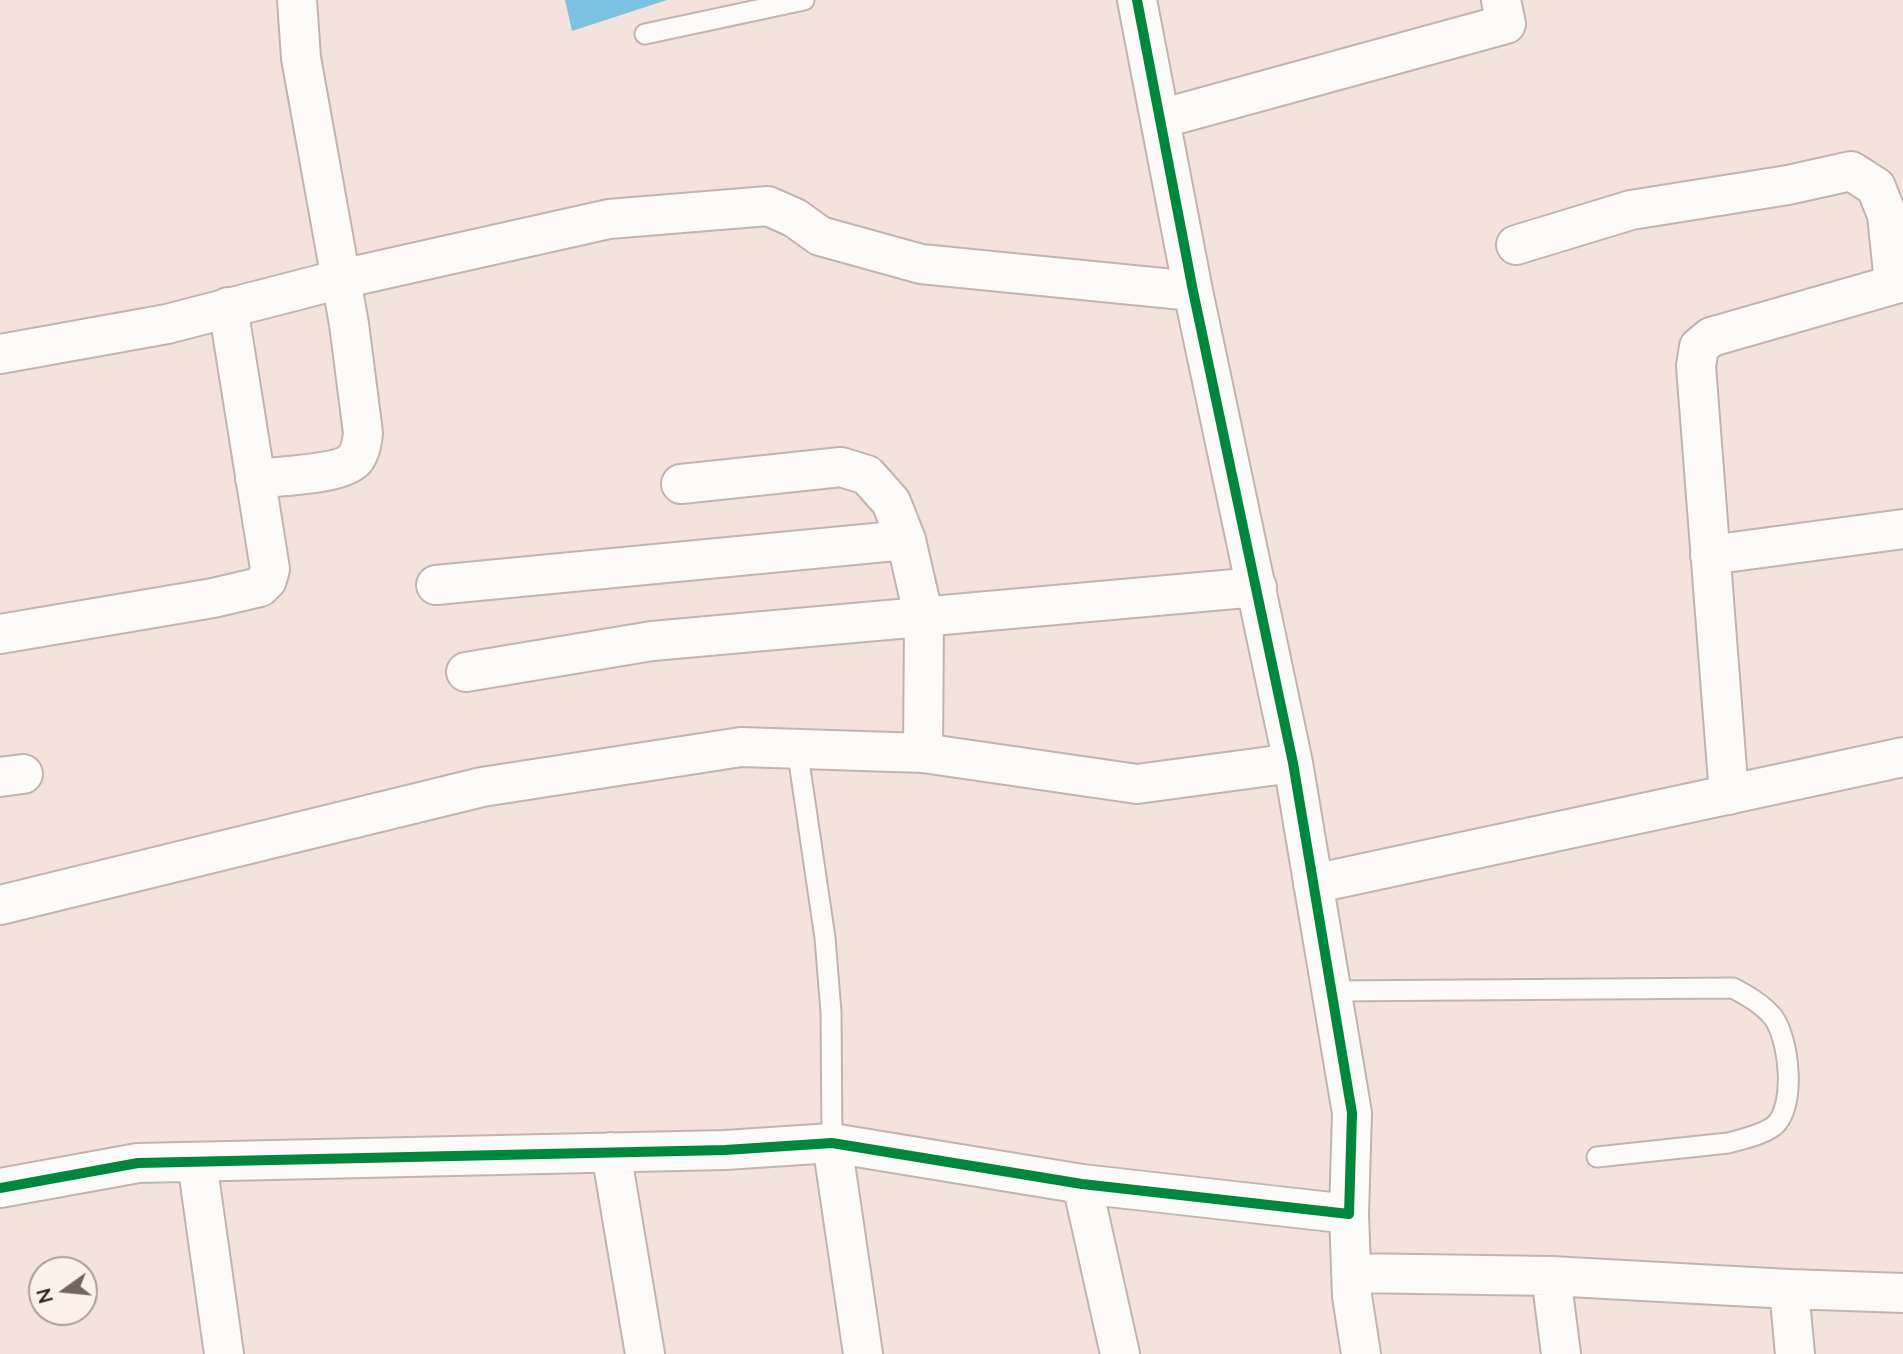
<!DOCTYPE html>
<style>
body{margin:0}
#map{position:relative;width:1903px;height:1354px;overflow:hidden;background:#f4e3dc;font-family:Lato,sans-serif}
canvas{display:block}
.north{position:absolute;left:28px;top:1256px;width:70px;height:70px;box-sizing:border-box;background:#fdf1eb;border:2px solid #a99e99;border-radius:50%;rotate:255deg;font-size:19px;font-weight:700;line-height:28px;text-align:center;color:#2c211d}
.north::after{content:'';display:block;margin:auto;width:24px;height:32px;background:#726560;clip-path:polygon(50% 0,100% 100%,50% 72%,0 100%)}
</style>
<div id="map">
<canvas width="1903" height="1354"></canvas>
<div class="north">N</div>
</div>
<script>
const ctx = document.querySelector('canvas').getContext('2d');
ctx.lineJoin = 'round';
function paint(path, color) { ctx.fillStyle = color; ctx.fill(path, 'evenodd'); }
function strokePath(path, color, width, dash) { ctx.strokeStyle = color; ctx.lineWidth = width; ctx.lineCap = dash ? 'butt' : 'round'; ctx.setLineDash(dash || []); ctx.stroke(path); }
paint(new Path2D(`
 M565,0H667L572,31Z`), '#7ec2e3');
const service = new Path2D(`
 M645,34L804,0
 M797,748L825,938L831,1012L832,1143
 M1331,991L1733,988C1748,996 1762,1004 1773,1017C1789,1038 1797,1107 1774,1126C1762,1135 1743,1139 1728,1143L1597,1157`);
const minor = new Path2D(`
 M1160,119L1506,24L1501,0
 M1516,245L1631,210L1788,185L1851,171L1876,187L1887,215L1894,283
 M0,354L167,324L341,279L609,219L768,206L795,218L820,236L921,264L1193,291
 M255,479C277,476 342,475 355,459C361,451 362,442 363,433L349,324L301,58L297,0
 M681,484L841,467L867,475L891,502L906,540L924,618L923,753L1137,784L1293,763
 M1710,555L1903,529
 M436,585L906,540
 M0,634L213,598L260,587L267,580L270,569L228,307
 M466,672L652,641L1257,587
 M0,777L23,774
 M1729,795L1696,366L1699,347L1711,337L1903,282
 M1313,884L1903,757
 M0,905L482,787L741,747L923,753
 M832,1143L863,1354
 M611,1152L645,1354
 M197,1162L224,1354
 M1082,1184L1120,1354
 M0,1188L138,1163L725,1150L832,1143L1082,1184L1349,1214L1352,1113L1293,763L1193,291L1137,0
 M1349,1214L1352,1296L1361,1354
 M1351,1273L1551,1276L1789,1289L1903,1293
 M1551,1276L1561,1354
 M1789,1289L1795,1354`);
strokePath(service, '#c1b4af', 23);
strokePath(minor, '#c1b4af', 42);
strokePath(service, '#fdfbfa', 19);
strokePath(minor, '#fdfbfa', 38);
strokePath(new Path2D(`
 M0,1188L138,1163L725,1150L832,1143L1082,1184L1349,1214L1352,1113L1293,763L1193,291L1137,0`), '#00873e', 10);
</script>
